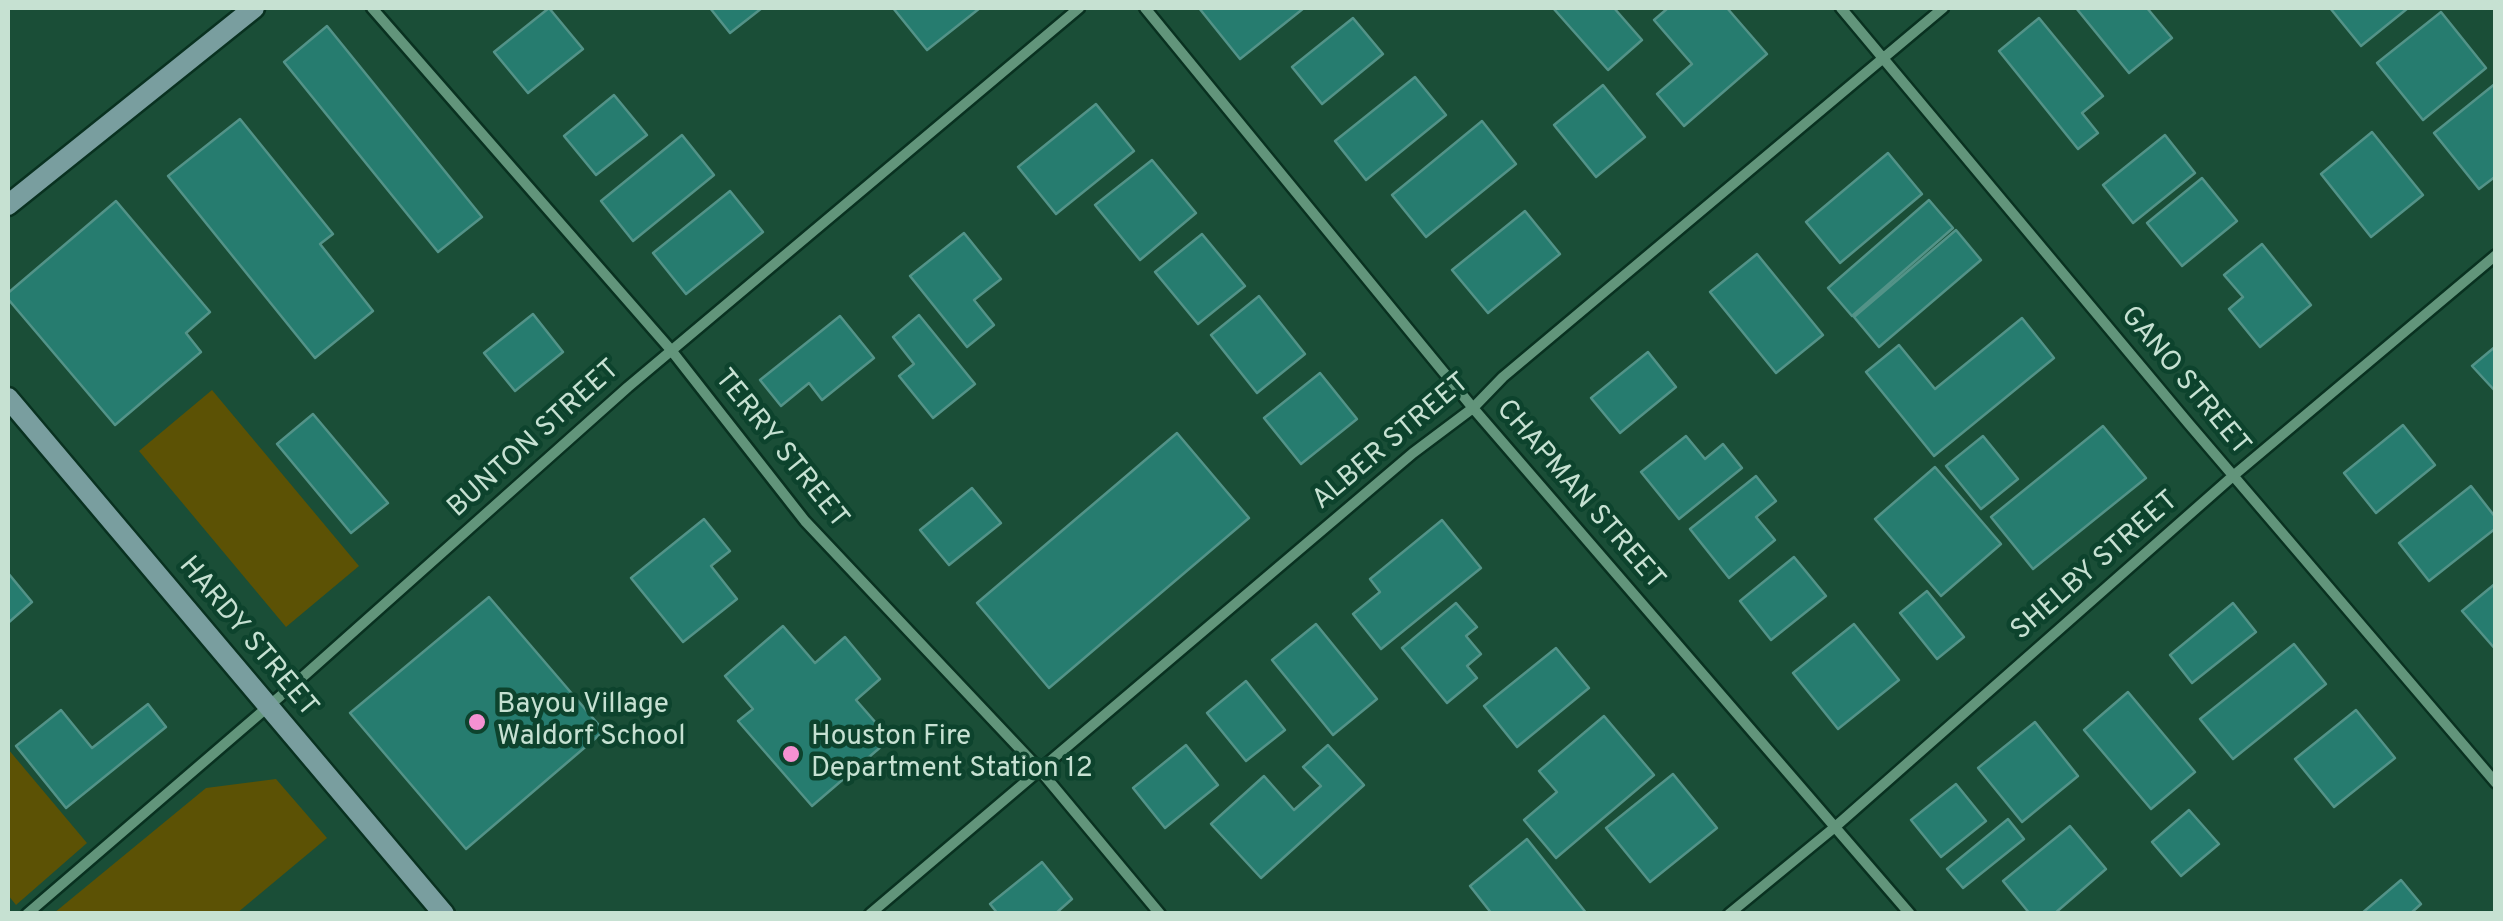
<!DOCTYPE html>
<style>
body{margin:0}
#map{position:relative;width:2503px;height:921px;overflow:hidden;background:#1a4e37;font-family:Overpass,sans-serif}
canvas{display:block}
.frame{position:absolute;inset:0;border:10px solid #c6e1d2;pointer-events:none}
</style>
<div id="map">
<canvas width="2503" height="921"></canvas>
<div class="frame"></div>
</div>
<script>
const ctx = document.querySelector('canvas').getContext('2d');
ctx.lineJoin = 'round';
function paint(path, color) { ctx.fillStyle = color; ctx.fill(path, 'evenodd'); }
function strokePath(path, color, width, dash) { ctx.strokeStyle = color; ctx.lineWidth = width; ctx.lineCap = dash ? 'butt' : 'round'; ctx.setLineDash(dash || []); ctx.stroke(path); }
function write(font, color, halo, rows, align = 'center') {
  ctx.font = font + ' Overpass,sans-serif'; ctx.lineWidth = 9; ctx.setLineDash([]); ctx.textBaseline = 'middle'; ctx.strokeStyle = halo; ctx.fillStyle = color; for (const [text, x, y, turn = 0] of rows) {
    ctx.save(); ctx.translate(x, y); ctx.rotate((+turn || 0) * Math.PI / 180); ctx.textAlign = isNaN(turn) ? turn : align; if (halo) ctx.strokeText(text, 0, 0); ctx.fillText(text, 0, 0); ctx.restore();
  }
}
paint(new Path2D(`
 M212,390L359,566L286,627L139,451Z
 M8,749L87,843L16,905L8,895Z
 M276,779L327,838L237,913H54L206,788Z`), '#5c5205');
const building = new Path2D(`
 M549,8L583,49L528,93L494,52Z
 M710,8H762L730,33Z
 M893,8H980L927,50Z
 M1199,8H1304L1240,59Z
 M1553,8H1614L1642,40L1608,70Z
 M1668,8H1727L1767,54L1684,126L1657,94L1692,64L1654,20Z
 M2076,8H2147L2172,38L2129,73Z
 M2330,8H2408L2361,46Z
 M2441,12L2486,68L2423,120L2377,63Z
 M1353,18L1383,54L1322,104L1292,67Z
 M2039,18L2103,96L2082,113L2098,133L2078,149L1999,51Z
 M327,26L482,217L438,252L284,62Z
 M1415,77L1446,115L1366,180L1335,141Z
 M2496,83V176L2479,189L2434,133Z
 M1603,85L1645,137L1596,177L1554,125Z
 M614,95L647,135L596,175L564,136Z
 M1096,104L1134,151L1056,214L1018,167Z
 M240,119L333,234L320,244L373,311L315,358L168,176Z
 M1482,121L1516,164L1426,237L1392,195Z
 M2372,132L2423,195L2371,237L2321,174Z
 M682,135L714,175L633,241L601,201Z
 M2165,135L2195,173L2133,223L2103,185Z
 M1888,153L1922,194L1840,263L1806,222Z
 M1152,160L1196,213L1140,260L1095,205Z
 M2202,178L2237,221L2182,266L2147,223Z
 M730,191L763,232L686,294L653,253Z
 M1929,200L1953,228L1852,316L1828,288Z
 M116,201L210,312L186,333L201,352L115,425L8,299V293Z
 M1525,211L1560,254L1488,313L1452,270Z
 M1956,230L1981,260L1879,347L1854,317Z
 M964,233L1001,279L974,300L994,325L967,347L910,276Z
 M1202,234L1245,286L1198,324L1155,272Z
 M2262,244L2311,305L2260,347L2229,309L2243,297L2224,275Z
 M1757,254L1823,335L1776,373L1710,292Z
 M1259,296L1305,354L1257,393L1211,335Z
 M533,314L563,352L515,391L484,353Z
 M919,315L975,384L933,418L899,376L914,364L893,337Z
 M840,316L874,358L822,400L809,383L781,406L760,380Z
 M2022,318L2054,358L1934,456L1866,372L1899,345L1935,389Z
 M2496,346V392L2472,366Z
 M1648,352L1676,387L1620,433L1591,398Z
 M1320,373L1357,419L1301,464L1264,418Z
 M313,414L388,503L351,533L277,444Z
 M2403,425L2435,465L2376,513L2344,473Z
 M2103,426L2146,478L2033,569L1991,517Z
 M1177,433L1249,518L1049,688L977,603Z
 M1686,436L1705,459L1723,444L1742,468L1679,519L1641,472Z
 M1983,436L2018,479L1981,509L1946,466Z
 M1935,467L2001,544L1941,596L1875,519Z
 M1756,476L1776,501L1756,517L1775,540L1729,578L1690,529Z
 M2471,486L2496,518V528L2429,581L2399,543Z
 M972,488L1001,523L949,565L920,530Z
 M704,519L730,551L711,566L737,599L683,642L631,578Z
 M1442,520L1481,568L1381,649L1353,614L1380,592L1370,579Z
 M1794,557L1826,596L1771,640L1740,601Z
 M8,573L32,602L8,623Z
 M2496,583V650L2462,611Z
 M1927,591L1964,637L1937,659L1900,613Z
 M489,597L604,731L466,849L350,713Z
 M1456,603L1477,627L1466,636L1481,654L1467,666L1477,678L1447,703L1402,648Z
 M2233,603L2256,632L2192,683L2170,655Z
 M1316,624L1377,699L1333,735L1272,660Z
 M1854,624L1899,680L1838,729L1793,673Z
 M783,626L815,663L845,637L880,679L856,700L890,739L812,806L738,721L753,709L725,676Z
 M2294,644L2326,684L2233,759L2200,719Z
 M1556,648L1589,688L1517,747L1484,706Z
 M1246,681L1285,730L1246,761L1207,713Z
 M2128,692L2195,772L2151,809L2084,730Z
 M148,704L166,727L66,808L16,746L61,710L92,748Z
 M2356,710L2395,758L2334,807L2295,759Z
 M1604,716L1654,775L1556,858L1524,820L1557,792L1539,771Z
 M2035,722L2078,776L2022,822L1978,768Z
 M1186,745L1218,785L1165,828L1133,788Z
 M1328,745L1364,785L1261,878L1211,824L1264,776L1294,810L1321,786L1303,767Z
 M1673,774L1717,828L1650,882L1606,828Z
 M1956,784L1986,821L1941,857L1911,820Z
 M2189,810L2219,844L2181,876L2152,842Z
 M2008,819L2024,839L1963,888L1947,869Z
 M2070,826L2106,869L2054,914H2030L2003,881Z
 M1527,839L1587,914H1492L1470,886Z
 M1042,862L1072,899L1055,914H998L990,904Z
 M2401,880L2421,904L2410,914H2361Z`);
paint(building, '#267c6f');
strokePath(building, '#539388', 2.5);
const minor = new Path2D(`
 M372,8L671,350L805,521L1039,769L1160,914
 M1145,8L1473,408L1910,914
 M1841,8L2189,424L2496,783
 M27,914L306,674L628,387L1079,8
 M870,914L1413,453L1473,408L1503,377L1943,8
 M1729,914L1835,827L2233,476L2496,255`);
const secondary = new Path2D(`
 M8,205L254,8
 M8,398L444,914`);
strokePath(minor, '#093120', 15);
strokePath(secondary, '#093120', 25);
strokePath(minor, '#62957b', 10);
strokePath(secondary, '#799e9f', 20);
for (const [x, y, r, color] of [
 [477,722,10,"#f591d2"],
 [791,754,10,"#f591d2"]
]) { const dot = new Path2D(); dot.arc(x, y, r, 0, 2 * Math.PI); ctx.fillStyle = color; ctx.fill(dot); strokePath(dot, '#0d432d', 4); }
write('28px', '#c6e1d2', '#0d432d', [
 ["GANO STREET",2184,382,50],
 ["BUNTON STREET",535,440,-42],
 ["ALBER STREET",1392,443,-40],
 ["TERRY STREET",780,450,51],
 ["CHAPMAN STREET",1579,496,49],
 ["SHELBY STREET",2096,567,-41],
 ["HARDY STREET",247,638,50]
]);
write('28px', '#c6e1d2', '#0d432d', [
 ["Bayou Village",497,706],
 ["Waldorf School",497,738],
 ["Houston Fire",811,738],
 ["Department Station 12",811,770]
], 'left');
</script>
